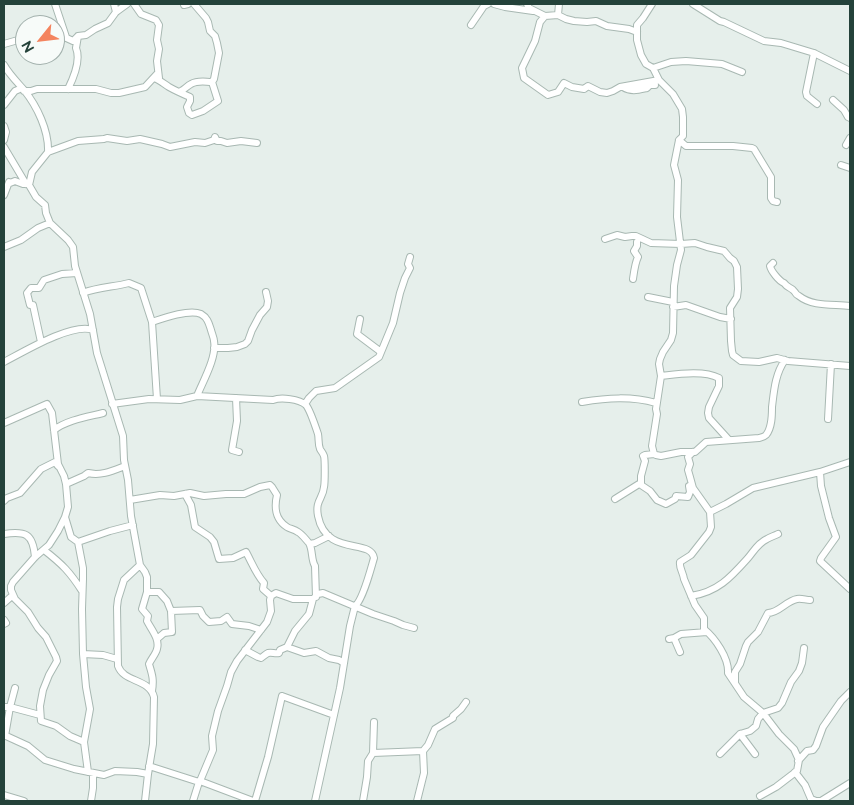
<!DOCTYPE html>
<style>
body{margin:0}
#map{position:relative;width:854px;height:805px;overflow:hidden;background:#e6efeb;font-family:Raleway,sans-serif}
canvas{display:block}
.frame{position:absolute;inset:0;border:5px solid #24423a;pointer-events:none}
.north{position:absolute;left:15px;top:15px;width:50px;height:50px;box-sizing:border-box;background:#f7fbf9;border:1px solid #a3b1ad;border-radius:50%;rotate:241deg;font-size:14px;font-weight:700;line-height:20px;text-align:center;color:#24423a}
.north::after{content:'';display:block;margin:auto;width:18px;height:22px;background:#f4845f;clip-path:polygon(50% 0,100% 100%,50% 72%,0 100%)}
</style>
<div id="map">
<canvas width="854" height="805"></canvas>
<div class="frame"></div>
<div class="north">N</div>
</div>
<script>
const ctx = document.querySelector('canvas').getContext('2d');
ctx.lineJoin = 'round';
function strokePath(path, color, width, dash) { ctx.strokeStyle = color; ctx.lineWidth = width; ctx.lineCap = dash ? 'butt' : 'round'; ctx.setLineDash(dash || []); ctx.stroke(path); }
const minor = new Path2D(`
 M55,4L66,37
 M114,4L116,12
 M134,4L141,14L156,20L159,25L157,40L159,49L157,61L159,78
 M494,4L505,7L533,11
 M527,4L529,8L545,16L558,15L566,19L574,21L587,22L596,21L607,26L629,29L637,32
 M652,4L643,18L637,25V40L641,55L646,64L653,68L659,80L673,94L682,109L683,117V136L679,140L674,165L678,180L677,217L681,250L677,265L674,286L673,333L671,340L663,352L660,359L659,364L661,376L656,409L657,414L652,446L654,454
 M693,4L720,21L724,22L764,41L781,43L814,53L850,71
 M184,5L188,4
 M558,15L559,4
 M545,16L540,22L535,41L522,68L524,78L548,95L558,92L564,83L572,87L584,89L588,86L600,92L607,93L613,91L620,87L659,80
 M471,25L484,6L488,4
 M55,35H60L73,41L78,36L86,35L95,29L108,23L116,12L127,4
 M4,44L25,38
 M814,53L806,92L807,96L817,104
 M4,65C9,74 17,82 24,90C37,106 49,131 48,152
 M653,68L671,62L686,61L722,64L742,72
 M154,78C160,80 164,84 169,87C176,91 183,94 190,97V101L187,107L189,113L192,115L203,111L218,101L212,82L214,79L219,53L217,43L215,36L210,31L208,22L206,18L194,4
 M623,87C631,92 638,90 647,88L650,85H655
 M68,89C74,77 81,60 76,48L78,36
 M24,91H31L37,89H96L111,93H119L145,87L157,74
 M181,91C185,89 187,86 191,84C198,80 205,82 212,82
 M833,100L844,110L848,117L850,118
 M4,105L15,91L22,88
 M4,126L6,132L4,140
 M679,140L686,146H733L752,148L754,149L771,177V198L773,201L777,202
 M846,145L850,138
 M4,147L26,184
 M841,165L850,168
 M4,195L9,182L10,183L15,181L23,184H28
 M605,239L617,235L625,237L632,236H636L651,243L681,244L695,243L707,247L724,251L730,258L734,261L737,267L738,289L737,297L730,308L731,341L732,351L733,355L741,361L759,362L777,358L788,361L850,366
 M4,247L21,240L38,228L50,223
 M773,263L770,266C771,271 779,281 784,283C787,287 789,287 793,290C798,295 794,293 799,296C813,307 833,304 850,306
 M633,279C634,272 635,263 638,257L634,251L637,246V242
 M83,293C98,287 114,287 129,283L141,288L152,322C164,318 189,309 201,314C208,318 209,324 211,330C212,334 214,338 214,341C217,357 203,381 197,396
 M648,297L673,302
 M673,307L686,305L720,317L731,319
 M360,319L357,334L381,352
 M152,322L157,399
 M41,342L33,305H30L27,293L31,288H39L44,280L62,274L77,273
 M214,348H228L237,347L245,344L248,341L252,330L260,315L267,307L268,301L266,292
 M4,362C23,352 73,322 93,330
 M661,376C678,374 704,370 719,378V386L709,407L708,413L709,418L729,440
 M236,398L237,421L232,450L239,452
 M582,402C607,398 631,396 656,403
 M112,404L149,399L180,400L197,396L273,400C281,397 299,399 306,405C310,410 316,428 318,434C319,439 318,444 320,449C321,451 323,453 324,456C325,459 325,483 324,487C323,499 315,500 318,516C326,557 371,538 374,558C371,568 363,600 355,606L350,626L340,688L315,801
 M305,404L309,398L316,391L335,388L379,357L393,323L400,293L405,278L410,268L408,264L410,257
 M828,419L831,364
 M4,423L47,404L52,413L58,464L64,476L66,484L68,507L65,517L71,537L78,542L83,568V579L82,609L83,654L86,687L90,709L84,742L88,772
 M54,430C67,420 87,417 103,413
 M693,452L688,457L690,464L688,470L690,477L693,488L710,512L711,527L709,532L691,555L680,562C679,568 683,572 684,579L695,605L704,618V629C715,638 729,658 728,673L744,697L763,713L779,734L794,749L799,760L797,771L776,787L760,796
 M820,472L821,486L829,518L836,537L821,558L820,561L850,589
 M66,484L84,476L88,473C101,476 112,471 125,466
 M641,485V476L645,461L643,456L645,455L654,454L656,455L661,456L681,452H695L706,442L759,438C763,437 764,437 766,435C772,428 772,415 772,407C774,391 775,374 785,360
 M641,485L650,491L657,500L666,504L675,499L676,496L688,497L690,492L689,486L693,488
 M185,494L191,505L195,527L210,537L214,542L219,559L233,558L246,552C252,563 256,574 264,583L263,589L271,596
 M615,499L639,484L641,485
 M130,500L160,495L174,496L190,493L204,496L226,494H244L260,487L270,485L272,487L277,495C274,508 275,519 287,527C290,529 294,529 298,532C302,534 306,540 309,543C313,550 311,560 315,566L316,597
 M4,501L7,498L20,493L41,469L55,462L58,466
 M710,512L726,504L753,488L820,472L850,462
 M65,517L58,531L49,545L35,557L13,582L11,586V590L15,599L28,612L38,628L46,637L56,657L57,661L49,675L43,690L40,706L41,721L56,726L70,736L84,742
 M4,534C25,531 33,533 35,557
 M78,542L110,531L133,525
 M310,544L315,543L329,536
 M44,550C62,564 70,572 82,591
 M140,565L124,580L118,599L117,607L118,666C124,683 149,678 154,697L153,744L148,774L145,801
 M147,592H159L167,601L171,611L172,632L164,633L157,639
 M271,596L276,593L293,599H313
 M691,596C718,592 731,577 748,558C754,551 758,543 767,539C770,537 774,536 778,534
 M4,603L13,595
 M171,611L200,610L203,616L209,622L221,621L227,617L232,624L249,626L261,630
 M4,620L6,623L4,624
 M674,638L680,652
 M669,639L674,638L681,634L707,632
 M287,647L304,653L316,651L329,658L339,660L344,663
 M245,650L258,657L261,658C264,656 266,654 268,653C272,652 275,654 279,653L280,650L287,647L295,631L309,614L313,599L318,594L323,593L373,614L394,621L403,625L414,628
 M83,654L103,655L117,659
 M735,682V672L740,664L746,646L748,642L758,632L768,613C779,613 786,601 797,599C801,598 806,600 810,600
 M152,691C154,679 152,674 149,664C151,659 156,654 157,649C160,639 151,629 147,621L148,616L142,609L147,592V577L145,572L140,565L131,516L128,480L124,460L123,436L97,353L90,314L75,266L73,247L68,240L50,223L46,213L45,205L36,197L29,185L32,172L48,152L78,141L104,139L107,138L127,141L140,139L162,144L170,147L195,142L205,143L214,140L215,137L217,141H221L227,143L241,141L257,143
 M4,707H10L40,715
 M740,734L755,754
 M4,735L28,746L45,760L74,769L104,775L115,771L137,772L148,774
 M5,736L10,707L15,688
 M423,751L428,745L435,729L453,718V716L461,709L466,702
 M373,753L423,751L424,773L417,801
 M720,754L740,734L750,731L756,726L758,719L763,713L778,708L782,703L791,682L799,671L802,663L804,648
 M798,761L807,751L813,750L816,746L823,727L841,701L850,692
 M149,766L199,782L200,781L253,801
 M795,772L805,785L811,799L816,801H821L850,783
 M200,781L213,750L212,736L218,711L227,686L231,672L237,661L267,622L271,611L270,600L271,596
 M4,795L24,801
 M91,801L93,788V773
 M193,801L199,782
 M255,801L268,757L282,696L334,715
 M363,801L367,777L368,761L373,753L374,722`);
strokePath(minor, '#a8b8b2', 8);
strokePath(minor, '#fff', 6);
</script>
